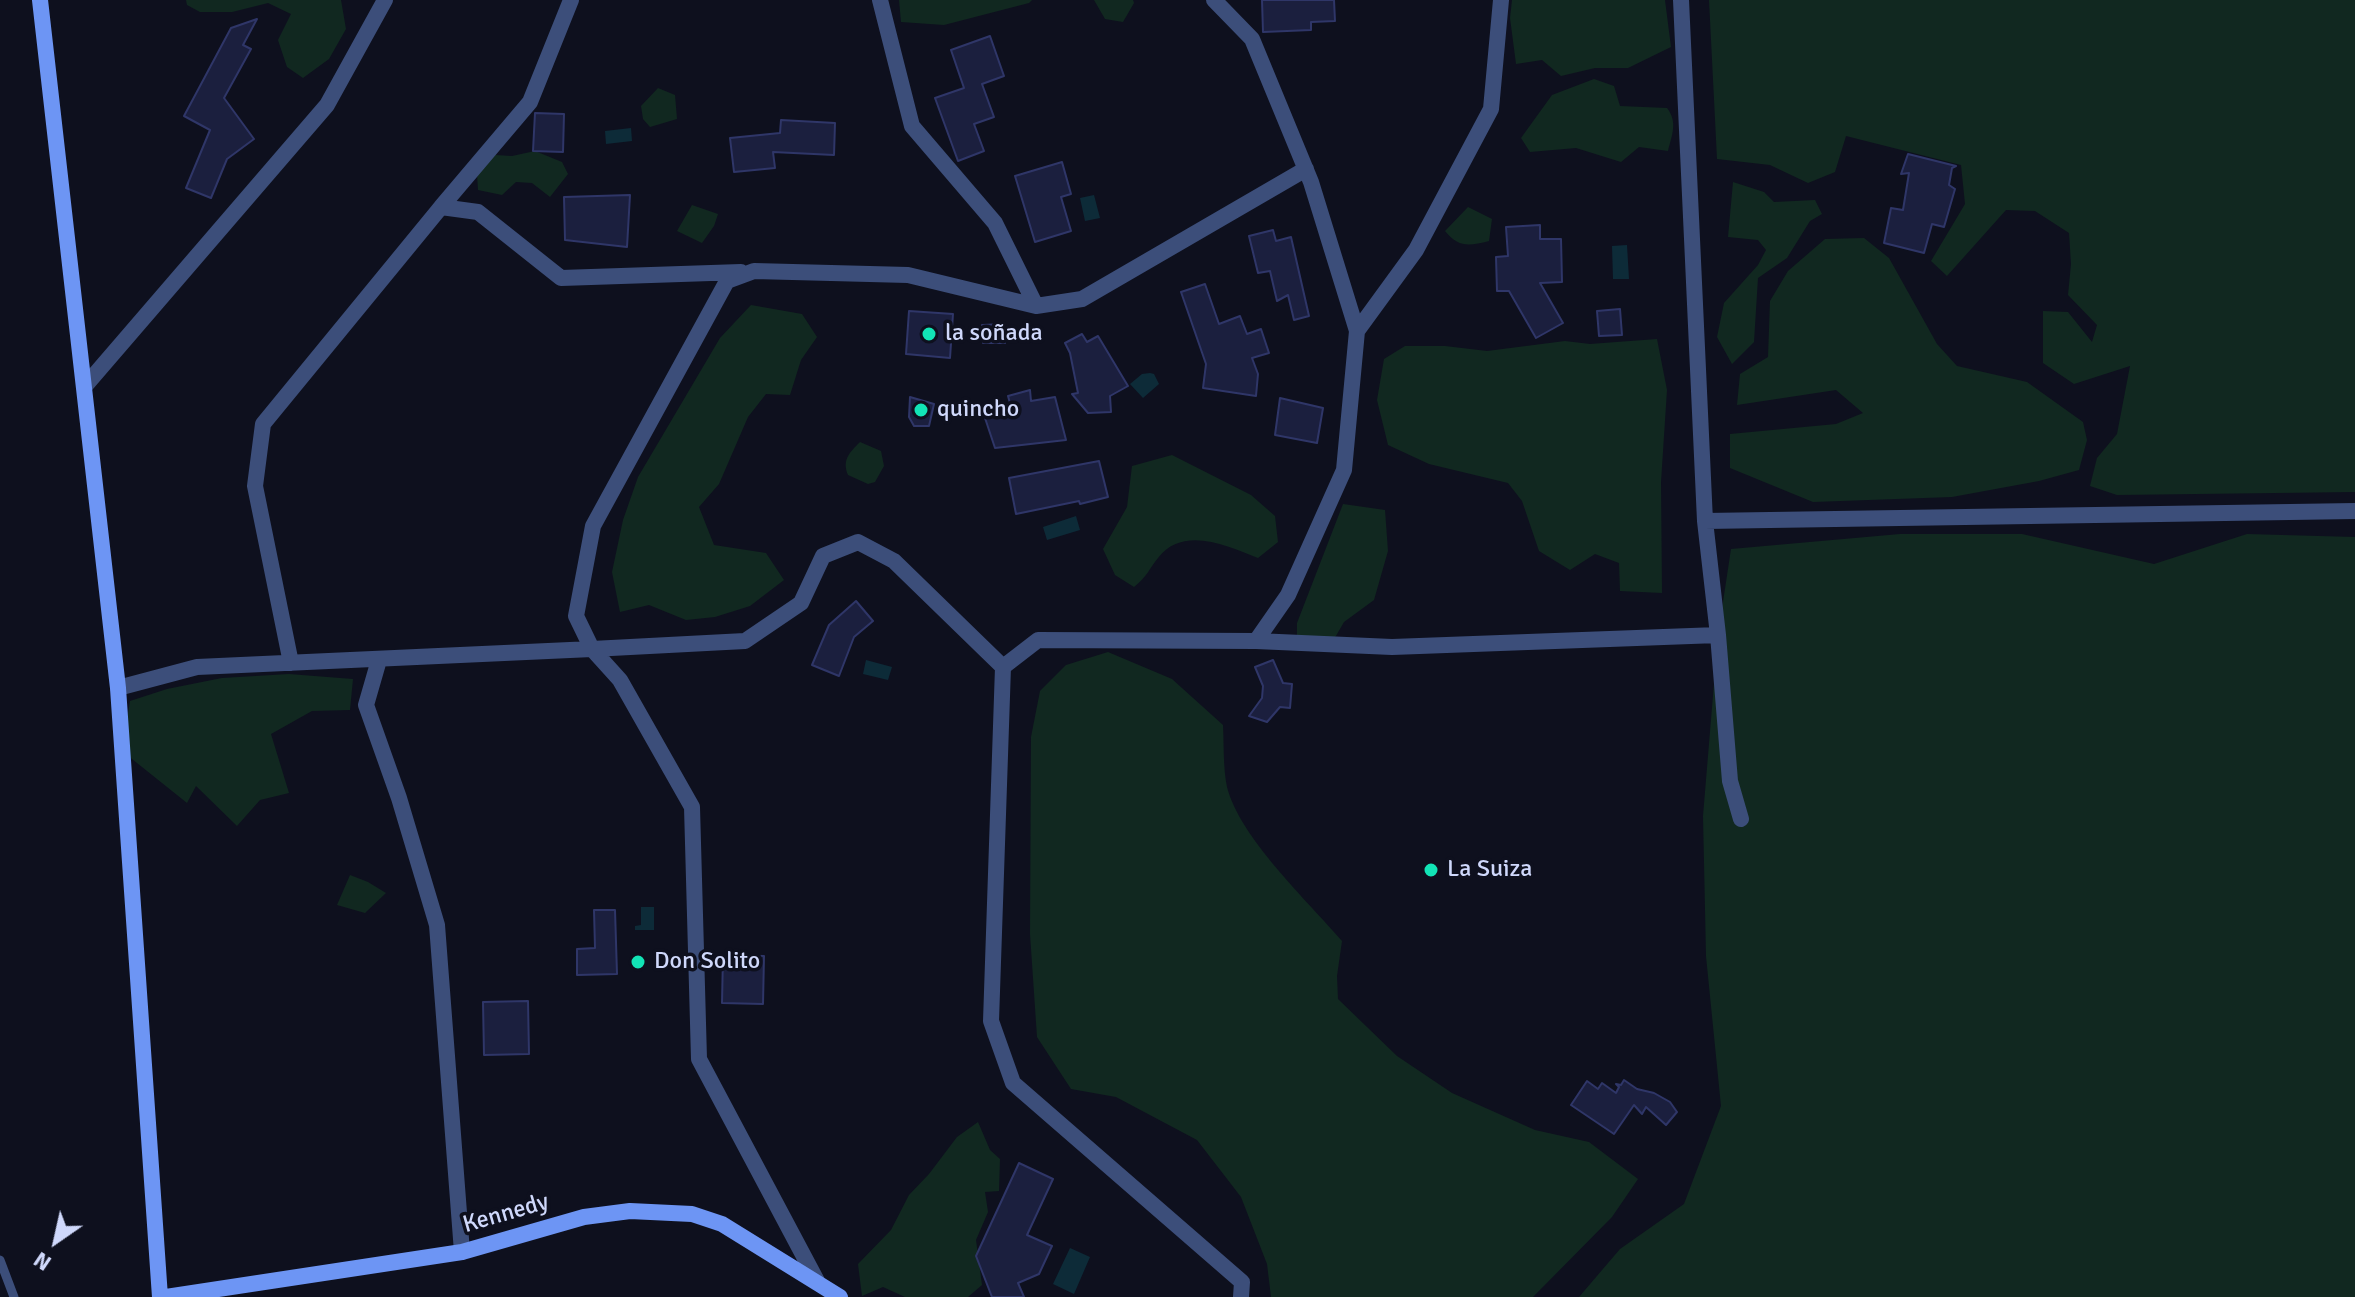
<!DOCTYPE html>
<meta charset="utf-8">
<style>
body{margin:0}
#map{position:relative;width:2355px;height:1297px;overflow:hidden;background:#0e101e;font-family:Signika,sans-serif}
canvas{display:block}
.north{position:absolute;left:16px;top:1201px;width:80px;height:80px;-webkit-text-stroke:6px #0e101e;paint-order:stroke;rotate:214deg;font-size:22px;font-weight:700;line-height:32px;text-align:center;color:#cfd8fb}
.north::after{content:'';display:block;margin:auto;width:28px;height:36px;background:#cfd8fb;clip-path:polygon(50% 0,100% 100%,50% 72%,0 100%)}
</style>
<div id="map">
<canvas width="2355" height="1297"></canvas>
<div class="north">N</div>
</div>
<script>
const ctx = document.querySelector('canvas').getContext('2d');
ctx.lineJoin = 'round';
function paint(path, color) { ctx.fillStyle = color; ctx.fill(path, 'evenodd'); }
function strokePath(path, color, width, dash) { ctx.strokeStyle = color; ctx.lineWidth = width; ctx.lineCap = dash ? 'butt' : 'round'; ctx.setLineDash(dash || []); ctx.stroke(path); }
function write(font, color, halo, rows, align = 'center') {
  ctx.font = font + ' Signika,sans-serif'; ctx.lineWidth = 7; ctx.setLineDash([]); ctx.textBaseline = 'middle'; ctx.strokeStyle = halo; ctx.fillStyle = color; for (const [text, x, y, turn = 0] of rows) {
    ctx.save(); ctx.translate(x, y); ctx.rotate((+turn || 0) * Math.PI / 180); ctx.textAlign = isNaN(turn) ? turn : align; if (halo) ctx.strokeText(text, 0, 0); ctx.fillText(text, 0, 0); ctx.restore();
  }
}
paint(new Path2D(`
 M186,0H341L346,29L329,59L303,78L287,67L278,40L291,14L268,3L232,12H200L187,5Z
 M899,0H1032L1029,3L944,25L901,22Z
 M1094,0H1133L1134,3L1123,22L1105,19Z
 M1512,0H1665L1671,47L1628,68H1595L1561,76L1542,60L1516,64L1510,18Z
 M1709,0H2355V492L2117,495L2090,486L2097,458L2117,434L2130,366L2074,384L2043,363V311L2068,312L2092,342L2097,325L2068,295L2071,264L2069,233L2035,211L2006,210L1947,276L1931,261L1965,204L1961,165L1846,136L1835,172L1808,183L1770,165L1717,159Z
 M1594,79L1614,86L1620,106L1667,108C1678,122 1672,135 1668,151L1639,147L1621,162L1576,148L1530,152L1521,138L1552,95Z
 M658,88L675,95L677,119L650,127L643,119L641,106Z
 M535,151L562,162L568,174L550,197L532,183L516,182L502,195L478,190L477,174L495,155L512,156Z
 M1733,182L1764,192L1774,202L1815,200L1822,214L1810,221L1787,258L1758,278L1754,342L1732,364L1717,337L1724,303L1758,265L1766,250L1758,240L1728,237Z
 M692,205L718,214L714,226L702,243L677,231Z
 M1468,207L1492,219L1489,241C1469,246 1459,248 1445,231Z
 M1864,238L1889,258L1937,344L1957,366L2027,382L2083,422L2087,440L2079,470L2039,481L1952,497L1813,502L1730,468V434L1836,424L1863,413L1836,390L1737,405L1740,374L1768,357L1770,301L1788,271L1825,239Z
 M751,305L802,314L817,337L801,360L790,395L766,394L748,417L719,484L699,507L714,545L766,553L784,580L750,606L715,617L686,620L649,605L620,612L612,572L623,520L638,477L720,338Z
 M1657,339L1667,390L1661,482L1662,593L1620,591L1619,563L1595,554L1570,570L1539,551L1522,501L1508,483L1429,464L1388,445L1377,400L1384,359L1405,346H1445L1487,351L1565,341L1590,344Z
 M860,442L881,451L884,466L875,482L868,484L848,475C842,460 849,453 860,442Z
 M1172,455L1251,495L1275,516L1278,542L1258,558C1228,546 1183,525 1158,558C1149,569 1147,577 1134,587L1115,575L1103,549L1127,507L1132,466Z
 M1343,504L1385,510L1388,551L1374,600L1344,622L1329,648L1297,635V623Z
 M1900,534H2022L2154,564L2247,534L2355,537V1297H1579L1620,1249L1684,1204L1721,1106L1706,956L1703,816L1718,635L1731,549Z
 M1108,652L1172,679L1223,725C1224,745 1223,767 1227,787C1240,838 1307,900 1342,941L1337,976L1338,999L1397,1056L1452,1093L1535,1130L1589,1142L1638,1179L1612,1217L1533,1297H1271L1267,1264L1241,1197L1197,1140L1116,1097L1071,1089L1037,1037L1030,934L1031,737L1040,691L1066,665Z
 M289,674L353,679L350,710L312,711L271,734L289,793L260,800L237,826L196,786L187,803L122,751L130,701L167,689L222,678Z
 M350,875L368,882L386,893L365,913L337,905Z
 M978,1122L990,1150L1000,1159L999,1191L985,1192L988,1212L976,1240L982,1285L968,1297H905L883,1287L862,1296L858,1264L891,1230L909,1195L929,1174L957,1137Z`), '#112820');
paint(new Path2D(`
 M631,128L632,141L606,144L605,131Z
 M1094,195L1100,218L1085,221L1080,198Z
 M1627,245L1629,279H1613L1612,246Z
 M1150,373L1154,374L1159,384L1143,398L1130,384L1142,374Z
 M1076,516L1080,530L1047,540L1043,527Z
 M866,660L892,667L888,680L863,674Z
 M641,907H654V930H635V926L641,925Z
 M1070,1248L1090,1257L1074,1294L1053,1284Z`), '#0d2b38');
const building = new Path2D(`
 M1262,0H1334L1335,21L1311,22V30L1263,32Z
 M257,19L243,45L251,49L224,98L254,139L227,159L211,198L186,188L210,130L184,116L231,28Z
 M990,36L1004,76L982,84L994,117L974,124L984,151L958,161L935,98L964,88L951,50Z
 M535,113L564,114L563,152L533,151Z
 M781,120L835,123L834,155L773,152L775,168L734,172L730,138L780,133Z
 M1908,154L1956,166L1952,168L1949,185L1955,189L1944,227L1932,224L1924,253L1884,243L1891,208L1903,210L1909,173L1901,174Z
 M1062,162L1071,194L1061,197L1071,231L1035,242L1015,176Z
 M630,195L627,247L565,240L564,197Z
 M1540,225V239H1561L1562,282L1540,283L1563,323L1536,338L1509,291H1497L1496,257L1508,256L1506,227Z
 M1273,230L1276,241L1291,237L1309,316L1294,320L1288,295L1277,301L1270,271L1258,273L1249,236Z
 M1205,284L1219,324L1240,316L1247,334L1261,329L1269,353L1252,358L1258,374L1256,396L1203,388L1206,364L1181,292Z
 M1620,309L1622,335L1599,336L1597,311Z
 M909,311L953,314L950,358L906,354Z
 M1004,324L1005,343H983L982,325Z
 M1082,334L1087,342L1098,336L1128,386L1110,396L1111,412L1088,413L1072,394L1078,393L1070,353L1065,343Z
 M1030,390L1031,401L1055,397L1066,440L995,448L983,412L1011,407L1008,396Z
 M910,397L934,404L929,426H914L909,417Z
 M1280,398L1323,408L1317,443L1275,435Z
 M1099,461L1108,497L1080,504L1079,501L1016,514L1009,478Z
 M856,601L873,621L854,637L839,676L812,665L829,625Z
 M1273,660L1283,683L1292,684L1290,708L1280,707L1267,722L1249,716L1262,698L1263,686L1255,667Z
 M594,910H615L617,974L577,975V949L595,948Z
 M723,955L764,956L763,1004L722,1003Z
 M528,1001L529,1054L484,1055L483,1002Z
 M1624,1080L1637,1089L1654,1093L1670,1102L1677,1112L1666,1125L1646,1107L1642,1114L1634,1105L1614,1134L1571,1105L1587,1081L1598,1089L1602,1083L1616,1093L1619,1087L1616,1084L1621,1085Z
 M1019,1163L1053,1179L1027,1235L1052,1246L1039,1274L1018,1283L1024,1297H992L976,1256Z`);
paint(building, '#1b1f3e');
strokePath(building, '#2f3668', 2);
strokePath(new Path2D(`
 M0,1260L14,1297`), '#3c4e7a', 9);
strokePath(new Path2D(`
 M880,0L912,126L995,223L1036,306
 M1214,0L1252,39L1311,182L1357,331L1344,470L1288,595L1256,641L1038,640L1003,667L991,1021L1013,1083L1242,1282L1241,1297
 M1681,0L1705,521L1718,635L1730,781L1741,819
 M441,207L530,102L571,0
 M1357,331L1416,250L1491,109L1501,0
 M85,386L327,105L385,0
 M1705,521L2355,511
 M1256,641L1392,647L1718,635
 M379,660L366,705L399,798L437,925L462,1252
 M291,663L255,486L263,424L441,207L478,212L561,278L741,272
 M1003,667L894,561L858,542L823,556L801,603L745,641L592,649L576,616L593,526L727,281L754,271L908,275L1036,306L1082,299L1306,169
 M118,688L197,667L592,649L620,680L692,807L699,1059L817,1281`), '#3c4e7a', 16);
strokePath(new Path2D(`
 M40,0L118,688L160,1297
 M166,1297L462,1252L584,1217L630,1211L692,1214L722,1224L840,1297`), '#6d95f4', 16);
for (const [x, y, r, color] of [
 [929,334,8,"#12e4b6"],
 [921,410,8,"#12e4b6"],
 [1431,870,8,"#12e4b6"],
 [638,962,8,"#12e4b6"]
]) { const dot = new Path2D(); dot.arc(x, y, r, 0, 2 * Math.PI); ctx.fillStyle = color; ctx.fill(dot); strokePath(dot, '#0e101e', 3); }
write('24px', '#cfd8fb', '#0e101e', [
 ["la soñada",945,334],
 ["quincho",937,410],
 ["La Suiza",1447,870],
 ["Don Solito",654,962]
], 'left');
write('24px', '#cfd8fb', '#0e101e', [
 ["Kennedy",506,1214,-16]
]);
</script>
